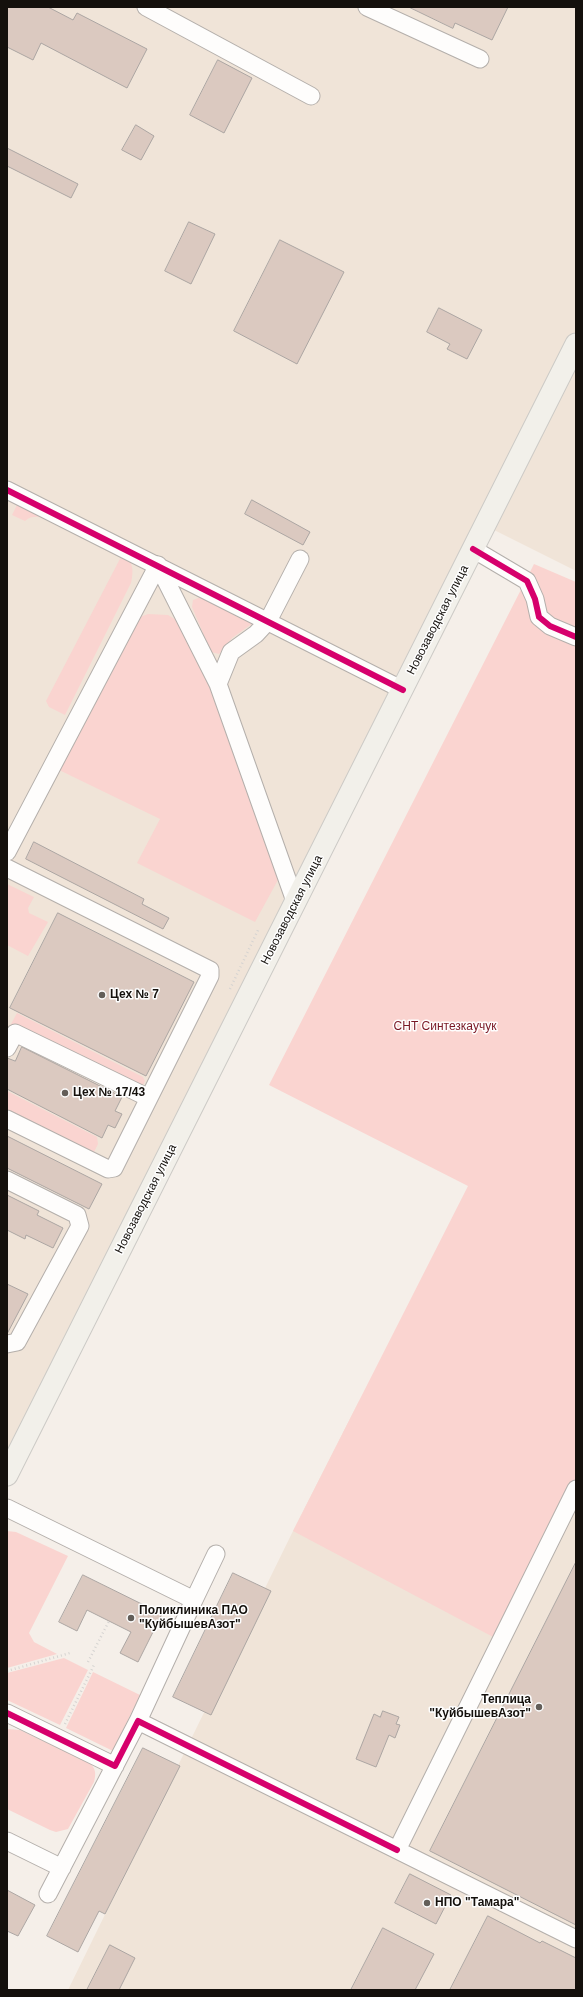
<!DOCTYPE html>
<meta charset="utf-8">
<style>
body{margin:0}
#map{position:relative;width:583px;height:1997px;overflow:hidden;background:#f5efe9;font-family:Helvetica,sans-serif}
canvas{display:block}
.frame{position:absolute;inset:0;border:8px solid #14100c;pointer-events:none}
</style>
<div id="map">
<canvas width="583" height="1997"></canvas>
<div class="frame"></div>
</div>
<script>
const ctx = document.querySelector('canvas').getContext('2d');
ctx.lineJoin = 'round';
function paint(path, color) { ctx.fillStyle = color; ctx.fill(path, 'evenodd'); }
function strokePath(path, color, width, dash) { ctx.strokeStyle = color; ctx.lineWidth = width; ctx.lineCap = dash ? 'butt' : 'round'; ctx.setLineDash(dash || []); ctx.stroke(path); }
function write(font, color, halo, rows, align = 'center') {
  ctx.font = font + ' Helvetica,sans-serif'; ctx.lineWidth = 3; ctx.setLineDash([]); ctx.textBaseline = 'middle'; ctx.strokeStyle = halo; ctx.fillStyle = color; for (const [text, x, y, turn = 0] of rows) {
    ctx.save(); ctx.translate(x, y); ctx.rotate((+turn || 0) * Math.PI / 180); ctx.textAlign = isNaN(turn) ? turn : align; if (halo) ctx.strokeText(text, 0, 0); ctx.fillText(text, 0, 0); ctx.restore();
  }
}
paint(new Path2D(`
 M7,7H576V344L7,1454Z
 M576,352V571L488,527Z
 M359,1401L576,1507V1990H68L293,1531Z`), '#f0e4d8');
paint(new Path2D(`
 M18,503L48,518C40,517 31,515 25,521L12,515Z
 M123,553C133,561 134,570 131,583L65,715L49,707L46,701Z
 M534,564L576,582V1506L495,1638L293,1531L468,1186L269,1085Z
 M201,597L253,623L232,638L219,654L211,652L192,607L193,600Z
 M148,614L168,615L178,621L207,679L279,868V878L255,922L137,863L160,819L57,769L133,623L140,617Z
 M7,884L34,897L28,908L29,913L48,922L28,956L7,945Z
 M17,1013L143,1077L145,1081L142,1087L138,1089L10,1026Z
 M7,1091L97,1137L98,1144L93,1154L7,1115Z
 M7,1531L16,1532L68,1556L29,1633L34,1642L57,1654L7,1668Z
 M64,1658L88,1670L60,1725L7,1700V1673Z
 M93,1672L140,1695L113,1751L66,1728Z
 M7,1729L20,1730L90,1763C96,1769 96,1774 94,1782L68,1829L56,1832L50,1830L7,1809Z`), '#fad4d0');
const building = new Path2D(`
 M7,7H48L73,20L77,13L147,49L127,88L41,43L33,60L7,47Z
 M409,7H508L492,40L455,23L453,28Z
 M218,60L252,78L224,133L190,115Z
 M136,125L154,136L141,160L122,150Z
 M7,148L78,184L71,198L7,166Z
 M189,222L215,234L191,284L165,271Z
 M280,240L344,272L297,364L234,331Z
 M439,308L482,330L467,359L447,349L450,344L427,332Z
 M252,500L310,532L303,545L245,514Z
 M34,842L144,899L142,904L169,918L163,929L26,859Z
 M58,913L194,982L146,1076L10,1008Z
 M22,1047L122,1097L115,1111L122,1114L115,1128L108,1125L102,1138L7,1089V1058L15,1061Z
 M7,1136L102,1184L89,1209L7,1168Z
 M7,1195L39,1211L37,1215L63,1228L53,1248L26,1235L25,1239L7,1230Z
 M7,1284L28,1294L7,1334Z
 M576,1562V1925L430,1851Z
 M233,1573L271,1591L211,1715L173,1697Z
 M83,1575L162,1614L138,1662L120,1653L131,1632L87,1610L77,1631L59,1622Z
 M383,1711L399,1717L396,1724L400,1725L395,1738L389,1735L376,1767L356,1759L374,1714L380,1717Z
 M143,1748L180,1766L105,1914L99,1911L78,1952L47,1936Z
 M410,1874L451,1895L436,1924L395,1903Z
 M7,1890L35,1905L18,1936L7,1931Z
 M488,1916L540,1943L542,1941L576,1958V1990H450Z
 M383,1928L434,1954L415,1990H351Z
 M110,1945L135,1958L119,1990H87Z`);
paint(building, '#dbc9c0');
strokePath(building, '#aca6a3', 1);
const minor = new Path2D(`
 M146,7L311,96
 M367,7L480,59
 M7,490L403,690
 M473,549L527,581L535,599L539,617L550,626L576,637
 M158,565L218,684L296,904
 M218,684L231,652L256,634L268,621L300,559
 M7,852L158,565
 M7,868L210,970V976L114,1168L108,1169L7,1119
 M7,1048L15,1033L149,1098
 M7,1180L77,1215L80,1226L17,1342L7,1344
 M576,1489L397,1850L576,1939
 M7,1508L194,1600L138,1721
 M194,1600L216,1554
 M7,1713L115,1766
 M7,1841L62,1868
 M48,1894L138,1721L397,1850`);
const major = new Path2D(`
 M7,1475L576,344`);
strokePath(minor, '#b4afab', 19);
strokePath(major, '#cccac6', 23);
strokePath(new Path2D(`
 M230,989L259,928
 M88,1662L109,1621
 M7,1671L70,1653
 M65,1724L94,1665`), '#d5d3d1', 2.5, [1, 3]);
strokePath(minor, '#fefdfc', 17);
strokePath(major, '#f2f0ea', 21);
strokePath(new Path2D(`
 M7,490L403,690
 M473,549L527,581L535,599L539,617L550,626L576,637
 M7,1713L115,1766L138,1721L397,1850`), '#d6006c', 6);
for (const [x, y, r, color] of [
 [102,995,4,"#635e59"],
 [65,1093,4,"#635e59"],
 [131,1618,4,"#635e59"],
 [539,1707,4,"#635e59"],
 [427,1903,4,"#635e59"]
]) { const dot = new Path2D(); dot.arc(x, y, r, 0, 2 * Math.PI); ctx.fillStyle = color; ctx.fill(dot); strokePath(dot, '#fefefe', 1.5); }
write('12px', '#14100c', '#fefefe', [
 ["Новозаводская улица",438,620,-63],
 ["Новозаводская улица",292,910,-63],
 ["Новозаводская улица",146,1199,-63]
]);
write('bold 12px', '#14100c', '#fefefe', [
 ["Цех № 7",110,995],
 ["Цех № 17/43",73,1093],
 ["Поликлиника ПАО",139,1611],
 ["\"КуйбышевАзот\"",139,1625],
 ["Теплица",531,1700,"right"],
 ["\"КуйбышевАзот\"",531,1714,"right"],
 ["НПО \"Тамара\"",435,1903]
], 'left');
write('12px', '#791825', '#fefefe', [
 ["СНТ Синтезкаучук",445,1027]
]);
</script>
